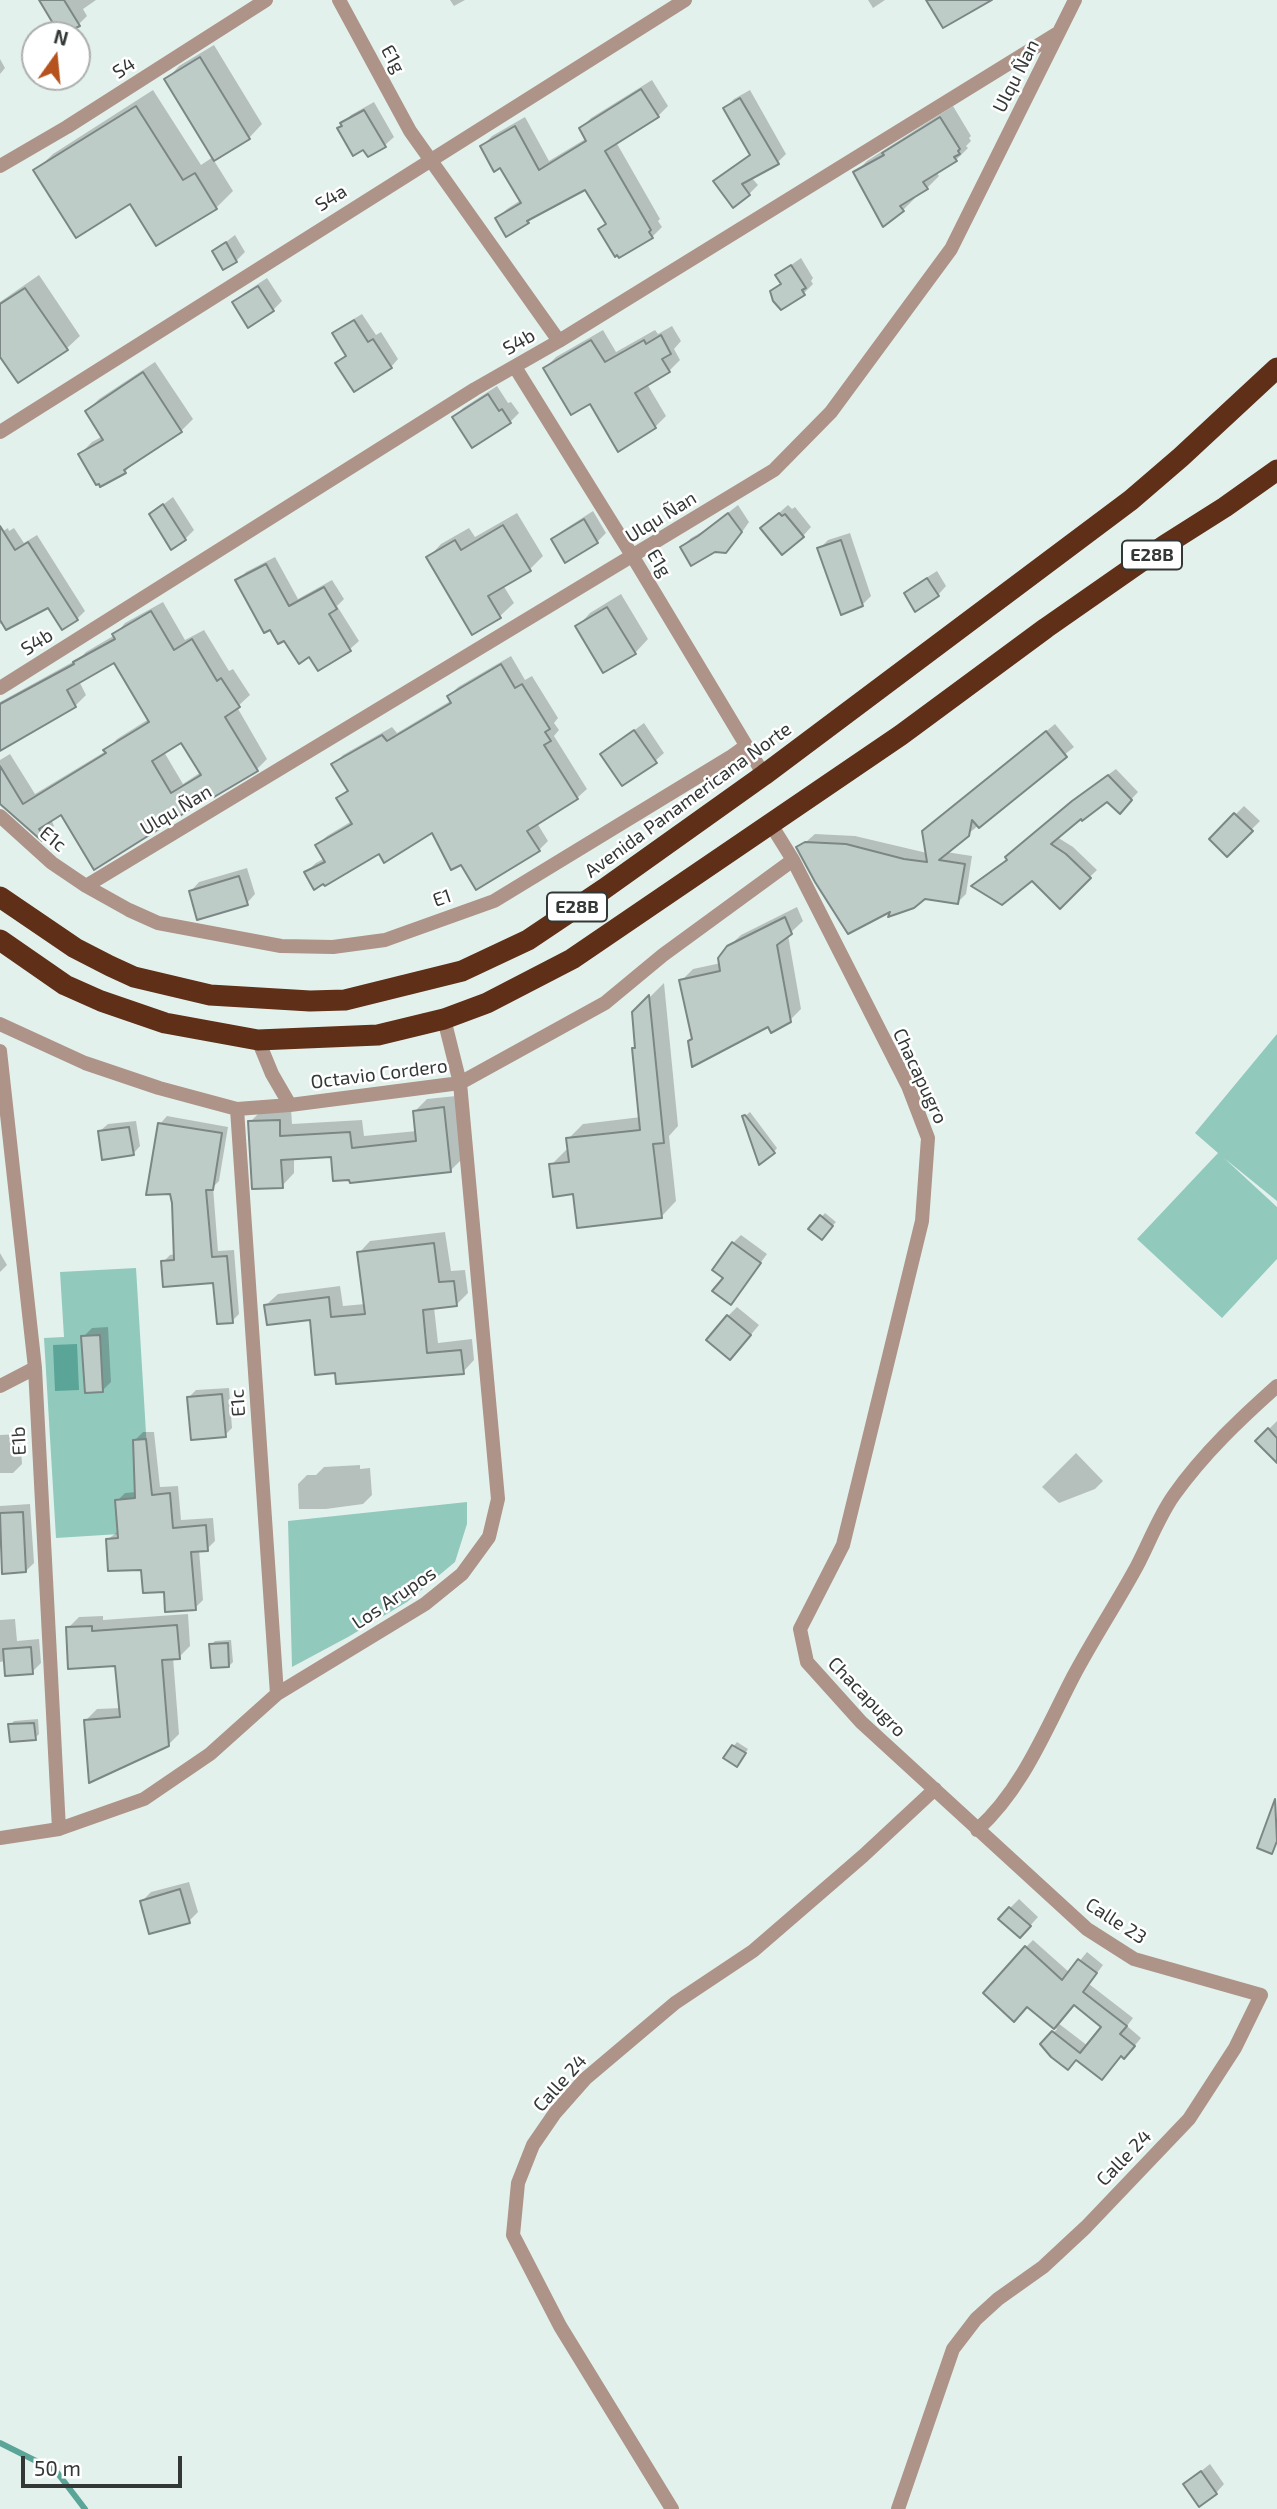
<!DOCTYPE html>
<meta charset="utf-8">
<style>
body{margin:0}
#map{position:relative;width:1277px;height:2509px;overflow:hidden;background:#e3f1ed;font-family:"Exo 2",sans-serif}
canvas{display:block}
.north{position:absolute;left:21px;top:21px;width:70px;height:70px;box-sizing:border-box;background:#fff;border:2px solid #adafaf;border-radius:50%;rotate:15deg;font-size:19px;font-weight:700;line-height:28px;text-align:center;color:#333837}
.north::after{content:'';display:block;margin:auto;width:24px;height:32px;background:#b6521e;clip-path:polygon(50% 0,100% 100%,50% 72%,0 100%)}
.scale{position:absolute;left:21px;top:2456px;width:161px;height:32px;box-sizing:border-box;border:4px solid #333837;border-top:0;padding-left:9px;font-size:21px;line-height:24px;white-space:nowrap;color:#333837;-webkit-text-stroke:5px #fff;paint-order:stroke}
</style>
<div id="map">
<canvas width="1277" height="2509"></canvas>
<div class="north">N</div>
<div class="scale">50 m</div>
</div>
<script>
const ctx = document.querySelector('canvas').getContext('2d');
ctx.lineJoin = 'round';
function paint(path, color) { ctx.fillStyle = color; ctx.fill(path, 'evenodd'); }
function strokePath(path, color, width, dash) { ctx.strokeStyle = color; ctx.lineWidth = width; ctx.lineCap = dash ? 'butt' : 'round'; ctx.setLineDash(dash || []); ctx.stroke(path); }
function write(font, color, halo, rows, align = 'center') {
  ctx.font = font + ' "Exo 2",sans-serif'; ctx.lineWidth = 5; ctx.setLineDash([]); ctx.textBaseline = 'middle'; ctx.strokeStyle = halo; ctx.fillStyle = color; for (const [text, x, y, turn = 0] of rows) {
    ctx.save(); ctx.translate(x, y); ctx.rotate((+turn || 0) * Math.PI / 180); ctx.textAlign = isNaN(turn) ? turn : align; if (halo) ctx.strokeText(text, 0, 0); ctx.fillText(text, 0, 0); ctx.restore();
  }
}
paint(new Path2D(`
 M1277,1034V1201L1224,1158L1277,1207V1259L1222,1318L1137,1239L1218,1153L1195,1133Z
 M136,1268L152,1532L56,1538L44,1338L64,1337L60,1272Z
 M467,1502V1524L455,1562L407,1602L348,1637L292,1667L288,1521Z`), '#92c9bd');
paint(new Path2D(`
 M77,1344L79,1390L55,1391L53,1345Z`), '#5aa597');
paint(new Path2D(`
 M48,0H96L83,9L87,16L79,24L62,34L44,4Z
 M450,0H465L454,6Z
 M868,0H885L873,8Z
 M214,45L262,124L249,138L213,159L233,191L216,208L131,201L36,170L53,154L153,90L201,165L213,157L166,80L179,66Z
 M0,59L5,68L0,74Z
 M652,80L668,106L658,116L616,142L660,219L658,221L662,227L652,237L600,229L607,222L585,188L535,214L528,222L497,218L507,209L521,200L500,166L482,146L492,136L525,117L549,161L587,138L581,128L591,118Z
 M750,90L786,154L778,162L751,177L758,185L749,194L715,182L752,153L725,108L734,99Z
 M374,102L394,137L385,145L339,128L351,115Z
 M953,106L971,136L969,138L971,141L966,146L968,148L956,160L936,172L939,176L927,188L913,196L915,198L903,210L855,173L867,161Z
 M235,235L245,252L236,261L214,251Z
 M801,258L813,278L811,281L813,284L804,293L772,292L781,283L777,275Z
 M39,275L80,336L66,349L0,354V302Z
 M267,278L282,301L273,310L234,303L243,294Z
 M362,314L376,335L381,332L398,359L391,367L337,363L343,357V359L354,352L334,334L342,326Z
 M672,326L681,341L674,349L680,360L669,371L647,384L666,416L655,427L619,449L591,402L545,368L556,357L603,330L616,352L655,330L658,334Z
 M155,362L193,419L181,431L136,460L125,472L80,454L92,442L103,436L87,411L99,399Z
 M497,386L508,403L511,402L519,413L510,422L454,417L463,408Z
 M173,497L194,530L185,539L151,514Z
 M738,505L749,522L735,542L682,547L691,538L709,528Z
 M788,505L792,509L795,507L811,527L803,536L762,528Z
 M593,511L606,533L597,542L566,560L553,539L562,531Z
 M517,513L543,556L530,569L503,585L514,603L500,616L473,633L428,558L441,544L469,528L475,537Z
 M8,528L9,531L14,528L24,543L37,535L85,611L77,619L48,606L0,624V533Z
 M850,533L871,596L862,605L819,549L828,540Z
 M275,557L298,599L332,580L344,599L337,606L359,641L350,649L318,669L310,655L285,639L237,581L246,572Z
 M937,571L946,586L938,595L906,594L915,585Z
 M621,594L648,639L635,653L577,627L590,613Z
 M163,602L185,640L204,630L229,671L233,669L250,695L237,707L267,759L256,770L214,793L62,812L51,819L54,826L42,838L0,795V760L10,754L35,794L106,751L117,739L149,719L115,661L79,681L86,695L75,706L0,750V702L80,658L86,652L115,635L125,623ZM182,741L201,772L183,784L164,752Z
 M511,656L525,680L532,676L558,718L554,723L559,730L554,736L587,789L577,798L537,823L548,841L539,850L462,862L433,831L380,852L306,872L316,863L325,858L317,845L327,836L352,821L338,799L348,789L333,765L343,755L392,727L397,733L452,700L449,696L458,687Z
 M644,723L664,753L655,761L602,754Z
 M1055,724L1074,747L946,852L972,856L966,894L958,902L924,897L892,908L799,848L815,834L855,836L927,853L933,823Z
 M1116,769L1138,792L1127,804L1107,800L1057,837L1073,847L1097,870L1060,906L1032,879H981L1008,859L1014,850L1082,794Z
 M1244,806L1260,821L1227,854L1211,839Z
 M247,868L255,894L247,903L191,891L199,882Z
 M797,907L803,921L788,935L801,1009L790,1020L694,1037L681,981L693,969L721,963L728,947L741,935Z
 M664,983L678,1126L669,1136L676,1201L661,1217L574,1193L551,1165L566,1150L569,1149L568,1139L583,1124L641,1117L634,1049L637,1046L634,1013Z
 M456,1096L463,1158L451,1170L332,1155L294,1158V1173L282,1186L250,1122L262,1110L291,1108L292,1124L362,1120L364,1136L417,1131L415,1111L427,1099Z
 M750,1112L777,1148L774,1152L744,1117Z
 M167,1116L228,1127L219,1181L213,1187L218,1251L234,1250L239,1314L232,1321L215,1282L163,1262L170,1255L175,1254L171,1192L160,1124Z
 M136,1121L140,1146L133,1154L100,1131L108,1124Z
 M825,1213L836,1222L822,1237L811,1229Z
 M445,1232L451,1271L465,1270L468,1293L456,1305L434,1307L438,1343L472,1339L474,1360L463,1372H336L312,1318L266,1305L278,1294L340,1286L343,1306L365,1304L359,1253L370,1241Z
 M741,1235L767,1254L731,1303L733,1243Z
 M0,1253L7,1265L0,1272Z
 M737,1307L759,1325L739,1349L728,1316Z
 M108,1327L111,1382L103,1390L83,1337L92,1328Z
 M229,1388L232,1428L225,1435L189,1397L196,1390Z
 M1277,1421V1460L1257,1441Z
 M143,1432H154L160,1487L178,1486L181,1520L213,1518L215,1541L207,1549L199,1550L203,1600L195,1608L165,1590L143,1568L108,1539L119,1531L117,1501L125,1493L137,1492L134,1441Z
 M20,1434L22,1464L13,1473H0V1435Z
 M1076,1453L1103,1481L1095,1489L1059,1503L1042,1487Z
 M360,1465V1469L370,1468L372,1495L363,1504L326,1509H299L298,1484L307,1475H316L324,1467Z
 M30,1504L34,1563L26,1571L3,1547L0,1548V1506Z
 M188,1614L190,1646L179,1657H173L179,1734L168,1745L86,1720L97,1709L121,1708L117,1665L68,1628L79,1617L103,1616V1620Z
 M15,1619L17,1641L39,1639L41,1663L32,1672L6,1661L0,1662V1620Z
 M231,1640L233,1662L229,1666L211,1645L215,1641Z
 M38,1719L39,1734L35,1738L10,1725L14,1721Z
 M737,1742L748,1749L740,1761L725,1757Z
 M189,1882L198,1912L189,1921L142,1901L151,1892Z
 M1019,1899L1038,1917L1029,1927L1010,1908Z
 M1033,1940L1070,1973L1087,1952L1103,1965L1089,1984L1133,2018L1127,2026L1141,2038L1132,2049L1122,2055L1077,2058L1042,2044L1057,2029L1027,2005L1026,1947ZM1075,2003L1103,2026L1088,2046L1058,2023Z
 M1210,2464L1224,2484L1216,2493L1185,2484Z`), '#0003');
strokePath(new Path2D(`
 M0,2443L56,2471L85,2509`), '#5aa597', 6);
const building = new Path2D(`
 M39,0H64L80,26L60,35Z
 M926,0H992L943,28Z
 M200,57L250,139L214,161L164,79Z
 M641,89L659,117L605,151L651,230L649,232L653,238L619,258L617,255L615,257L598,229L606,224L585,190L527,221L529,223L506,237L495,218L521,203L500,168L494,172L480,146L515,126L539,170L586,141L579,128Z
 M740,98L779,164L742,184L750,195L733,208L713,181L750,155L723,108Z
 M136,106L183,180L195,173L217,209L156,246L130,204L76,238L33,170Z
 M364,110L386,147L368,157L363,150L353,156L337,128L342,126L340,123Z
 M940,117L960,149L958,151L960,154L954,157L957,161L923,182L928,189L900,206L904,211L883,227L853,172L884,155L882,153Z
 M226,242L237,262L223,270L212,251Z
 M791,265L806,288L802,290L805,295L781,310L773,301L770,291L781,284L775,275Z
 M258,286L274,311L248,328L232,302Z
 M25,288L68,350L18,383L0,357V304Z
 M354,320L368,342L373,339L392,368L354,392L335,363L346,356L332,333Z
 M661,335L671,354L662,359L670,372L635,393L656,428L618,452L590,404L571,415L543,368L591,340L605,362L644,340L646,344Z
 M143,372L182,432L124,470L126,473L100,487L99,484L96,485L78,454L103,440L85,411Z
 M488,394L499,411L502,409L511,423L472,448L452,417Z
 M163,504L186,540L171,550L149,514Z
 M728,513L742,532L726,553L715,552L691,566L680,547L698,536Z
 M779,513L782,516L785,514L804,537L782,555L760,528Z
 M584,519L598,543L565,563L551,539Z
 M503,525L531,571L488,596L501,618L472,635L426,557L455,540L461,550Z
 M0,526L15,550L28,542L78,620L62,630L48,608L6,630L0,620Z
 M841,540L863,606L841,615L817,548Z
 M266,564L289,606L324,587L337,609L329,614L351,651L318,671L309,657L299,664L284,641L278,644L270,630L264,633L235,580Z
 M927,578L939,596L915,612L904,593Z
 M607,607L636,654L603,673L575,626Z
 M151,611L174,650L192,639L217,681L221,678L240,707L225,717L258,771L214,797L213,795L94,870L61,815L39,829L45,838L42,841L0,804V766L23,804L106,753L103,750L149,722L114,663L67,690L76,707L0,751V704L74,664L73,662L115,639L112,634ZM181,743L201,775L171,793L152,761Z
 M501,664L515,688L522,684L550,729L545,732L551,741L544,745L578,799L527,831L540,851L476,890L461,865L451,870L432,833L384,863L379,854L325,886L323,884L314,890L304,872L325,862L315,845L352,824L336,798L348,791L331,764L382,735L387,741L451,703L447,696Z
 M634,730L657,763L622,786L600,754Z
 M1046,731L1067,757L979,828L972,820L969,836L939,860L965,864L958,904L925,899L914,908L888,917L890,912L848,934L815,882L796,847L805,842L846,844L904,859L927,862L922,831Z
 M1108,775L1132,800L1120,814L1107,802L1082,821L1081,819L1051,844L1066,854L1091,878L1060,909L1032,881L1002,905L971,886L1007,860L1005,857L1072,801Z
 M1234,813L1253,831L1227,857L1209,839Z
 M239,876L248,905L197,920L189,891Z
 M785,917L792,934L777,945L791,1022L771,1033L768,1027L692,1067L688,1041L692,1039L679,980L720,971L718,958L727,946Z
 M649,995L664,1143L653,1144L662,1218L577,1228L573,1194L553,1197L549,1164L569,1162L566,1138L640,1130L632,1048H635L632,1012Z
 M444,1107L451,1172L350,1183L349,1180L333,1181L331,1157L281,1160L283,1188L252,1189L248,1121L280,1120V1136L350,1132L352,1148L416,1141L413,1111Z
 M745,1115L775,1153L759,1165L742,1116Z
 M158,1123L222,1133L213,1190H206L212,1257L227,1256L233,1323L217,1324L213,1283L163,1287L161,1261L174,1260L172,1203L170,1194L146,1195Z
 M129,1127L134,1155L102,1160L98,1131Z
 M820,1215L833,1226L822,1240L808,1229Z
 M732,1242L761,1263L731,1305L712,1291L723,1278L712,1270Z
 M434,1243L439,1282L454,1281L457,1306L423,1310L427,1353L461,1350L464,1374L336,1384L335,1373L315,1375L310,1320L267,1325L264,1305L329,1297L331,1317L365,1314L357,1252Z
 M727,1315L751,1335L730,1360L706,1340Z
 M100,1335L103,1392L85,1393L81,1336Z
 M222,1394L226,1437L191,1440L187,1397Z
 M1268,1428L1277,1438V1463L1255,1441Z
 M146,1439L152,1495L170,1493L173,1528L206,1525L208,1551L191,1552L196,1610L165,1612L164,1592L143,1593L141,1570L108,1571L106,1539L118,1538L115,1500L135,1498L133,1440Z
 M23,1512L26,1572L2,1574L0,1513Z
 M177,1625L180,1659L162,1660L169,1746L89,1783L84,1720L120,1717L115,1666L68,1669L66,1627L92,1626V1631Z
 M228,1643L229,1667L211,1668L209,1644Z
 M31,1647L33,1674L5,1676L3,1649Z
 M34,1723L36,1740L10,1742L8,1724Z
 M732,1745L746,1753L737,1767L723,1758Z
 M1275,1799L1277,1841L1272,1854L1257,1848Z
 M180,1889L190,1923L149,1934L140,1901Z
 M1009,1907L1031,1926L1020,1938L998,1919Z
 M1025,1946L1062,1980L1078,1959L1097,1973L1083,1992L1127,2026L1120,2034L1135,2046L1124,2059L1121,2056L1102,2080L1076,2060L1068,2070L1051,2057L1040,2044L1052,2031L1080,2053L1101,2027L1074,2005L1054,2029L1027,2007L1014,2022L983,1993Z
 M1201,2471L1217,2494L1199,2507L1183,2484Z`);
paint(building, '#beccc8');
strokePath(building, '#7b8784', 2);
strokePath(new Path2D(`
 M339,0L410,131L559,341
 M0,166L67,127L266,0
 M515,367L633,557L764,775
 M0,432L685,0
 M0,688L475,389L559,341L1058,33
 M0,816L52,863L86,886L129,910L158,923L281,946L333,947L385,940L494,901L732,756L746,746
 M770,823L793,860L908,1086L928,1138L922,1221L843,1545L800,1629L807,1662L861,1722L1087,1929L1134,1959L1261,1995L1235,2048L1189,2119L1086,2227L1043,2267L998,2299L976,2319L953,2349L898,2509
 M86,886L774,470L831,412L951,249L1075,0
 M0,1024L85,1063L159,1088L237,1109L290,1105L460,1083L605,1003L663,955L793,860
 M258,1040L272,1074L290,1105
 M0,1051L35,1368L59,1829
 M237,1109L277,1694
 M0,1386L35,1368
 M977,1830C1022,1790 1046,1729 1073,1677C1093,1639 1117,1603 1137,1566C1149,1543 1159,1516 1174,1495C1203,1454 1240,1419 1277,1386
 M0,1838L59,1829L144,1799L210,1754L277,1694L425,1604L462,1574L489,1537L498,1499L460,1083L444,1019
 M672,2509L560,2326L513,2235L518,2183L533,2145L555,2113L585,2079L675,2003L753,1951L863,1856L935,1789`), '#ad9388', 14);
strokePath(new Path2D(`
 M0,897L75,948L110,966L134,977L210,995L310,1001L345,1000L462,971L528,940L604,889L764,775L1131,500L1181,457L1277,368
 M0,940L65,985L101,1001L165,1023L258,1040L378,1035L444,1019L487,1003L572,959L901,735L1046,628L1165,545L1225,507L1277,470`), '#5f2f18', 21);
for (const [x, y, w] of [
 [1152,555,60],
 [577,907,60]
]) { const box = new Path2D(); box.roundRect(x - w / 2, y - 14.5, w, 29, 5); ctx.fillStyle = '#fff'; ctx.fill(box); strokePath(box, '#333837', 2); }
write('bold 18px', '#333837', null, [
 ["E28B",1152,555],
 ["E28B",577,907]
]);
write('19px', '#333837', '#fff', [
 ["E1g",393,59,61],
 ["S4",124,68,-33],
 ["Ulqu Ñan",1016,76,-63],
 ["S4a",331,198,-32],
 ["S4b",519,342,-30],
 ["Ulqu Ñan",661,517,-32],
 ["E1g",659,563,59],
 ["S4b",37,642,-32],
 ["Avenida Panamericana Norte",688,800,-36],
 ["Ulqu Ñan",176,810,-31],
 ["E1c",53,839,39],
 ["E1",442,898,-19],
 ["Octavio Cordero",379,1074,-7],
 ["Chacapugro",920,1076,65],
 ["E1c",238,1403,-94],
 ["E1b",19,1441,-93],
 ["Los Arupos",394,1598,-34],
 ["Chacapugro",867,1697,46],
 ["Calle 23",1116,1921,33],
 ["Calle 24",560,2083,-48],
 ["Calle 24",1124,2158,-46]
]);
</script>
